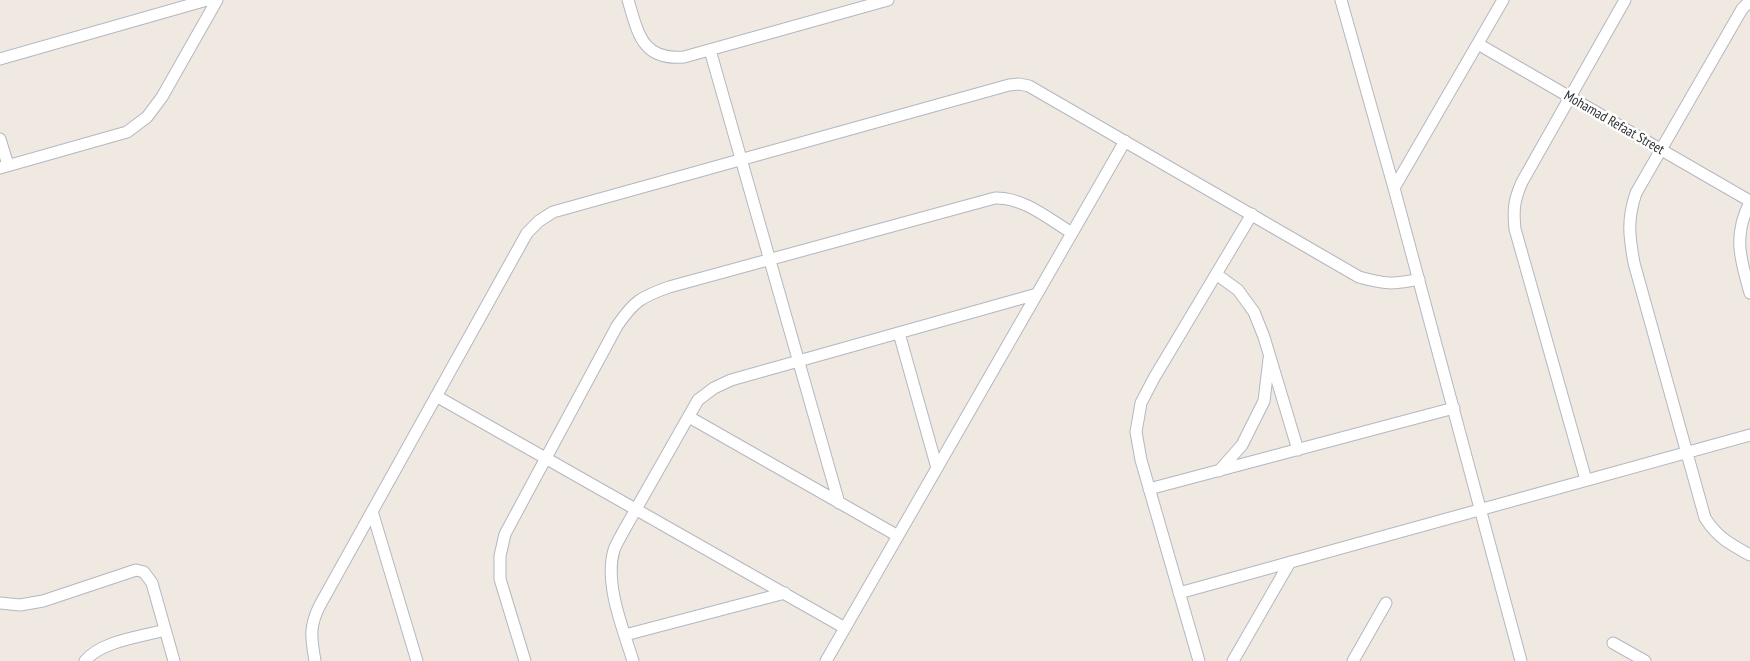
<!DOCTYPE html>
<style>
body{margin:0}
canvas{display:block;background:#efe9e1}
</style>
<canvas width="1750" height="661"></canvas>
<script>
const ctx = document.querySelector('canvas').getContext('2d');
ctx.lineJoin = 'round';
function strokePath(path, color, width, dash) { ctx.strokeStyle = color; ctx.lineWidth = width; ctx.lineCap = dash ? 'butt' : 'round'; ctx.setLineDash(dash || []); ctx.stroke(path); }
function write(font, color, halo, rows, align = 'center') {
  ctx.font = font + ' "PT Sans Narrow",sans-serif'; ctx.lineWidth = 5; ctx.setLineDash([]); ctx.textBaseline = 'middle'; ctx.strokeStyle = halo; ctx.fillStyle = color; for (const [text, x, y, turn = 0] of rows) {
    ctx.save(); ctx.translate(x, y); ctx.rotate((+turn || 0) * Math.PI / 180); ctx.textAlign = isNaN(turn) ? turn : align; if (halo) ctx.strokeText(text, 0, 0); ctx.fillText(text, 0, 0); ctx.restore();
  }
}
const minor = new Path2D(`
 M628,0C638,33 642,61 684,57L888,0
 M1341,0L1394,188L1521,661
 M1750,1L1742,9L1636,193C1627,220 1629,235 1634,263L1705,518C1718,538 1730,544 1750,555
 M1478,44L1750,201
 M710,50L839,503
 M0,59L207,0
 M0,139L8,165
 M0,168L127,132L147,117L162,97L217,0
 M1394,188L1503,0
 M1750,202C1733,236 1740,258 1750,293
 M1216,274L1238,290L1254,312L1264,337L1298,450
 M899,333L937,468
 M436,396L845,628
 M689,417L898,536
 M1219,471L1242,445L1264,401L1269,359
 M1586,480L1515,229C1513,210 1514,200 1522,182L1625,0
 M1149,489L1454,408
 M372,511L417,661
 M1179,593L1750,435
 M0,603L20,605L43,601L136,570L144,572L152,583L174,661
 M625,635L785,593
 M1613,643L1645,661
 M85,661C101,641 141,637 165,630
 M315,661C311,638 309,626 320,605L527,233L539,221L553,212L1009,85L1019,84L1029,86L1359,277C1384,284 1394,285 1419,279
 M525,661L500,579V556L505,534L617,326C634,301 641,297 669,287L995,198C1023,197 1049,219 1072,233
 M633,661C623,629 604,583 614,550C616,544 620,538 623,532L698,400L714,388L731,380L1037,294
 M826,661L1125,141
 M1199,661L1141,460L1136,432L1141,403L1154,378L1252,214
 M1233,661L1290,562
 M1353,661L1386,603`);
strokePath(minor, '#b4b7c1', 13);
strokePath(minor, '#fff', 11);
write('14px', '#2e2e2e', '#fff', [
 ["Mohamad Refaat Street",1614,123,30]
]);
</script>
